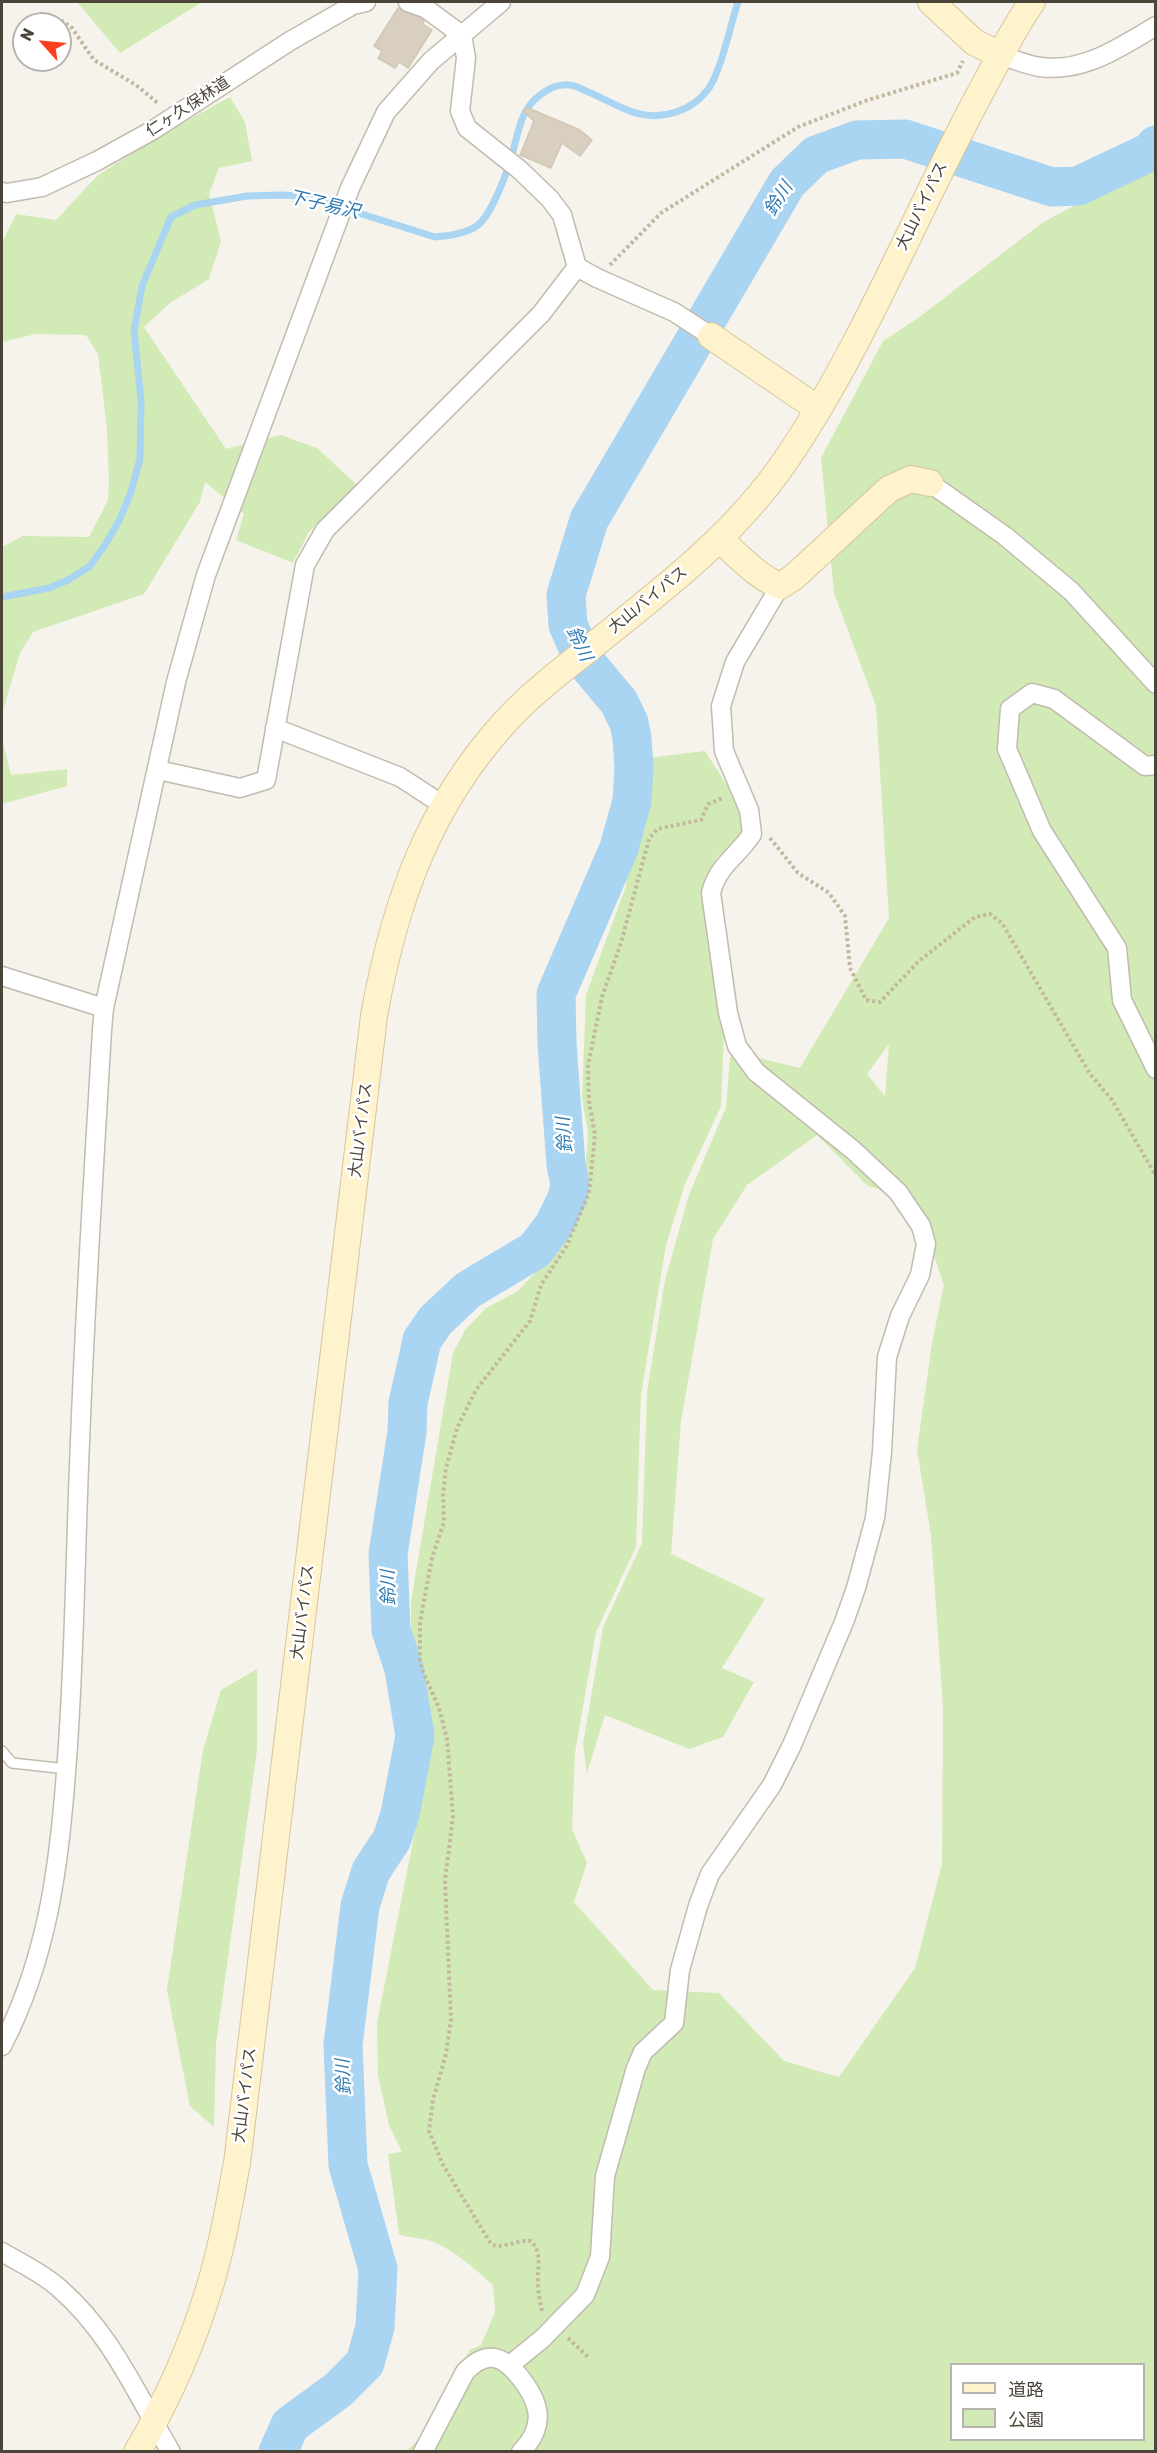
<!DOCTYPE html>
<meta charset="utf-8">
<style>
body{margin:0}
#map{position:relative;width:1157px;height:2453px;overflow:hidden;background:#f6f3ec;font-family:Rubik,"Noto Sans JP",sans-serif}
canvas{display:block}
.frame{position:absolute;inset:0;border:3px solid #4b4439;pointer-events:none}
.legend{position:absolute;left:950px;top:2363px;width:195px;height:78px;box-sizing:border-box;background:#fff;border:2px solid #b7b4b0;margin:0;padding:8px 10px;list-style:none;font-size:18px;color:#4b4439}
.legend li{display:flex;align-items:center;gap:12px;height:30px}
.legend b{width:30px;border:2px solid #b7b4b0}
.north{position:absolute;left:12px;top:12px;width:60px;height:60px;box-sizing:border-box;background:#fff;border:2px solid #b7b4b0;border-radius:50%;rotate:297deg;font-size:16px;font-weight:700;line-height:24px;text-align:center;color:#4b4439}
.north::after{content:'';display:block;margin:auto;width:21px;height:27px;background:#fc3f1d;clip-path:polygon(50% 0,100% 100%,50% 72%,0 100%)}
</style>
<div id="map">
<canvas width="1157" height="2453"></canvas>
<div class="frame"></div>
<ul class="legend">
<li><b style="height:8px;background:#fff3cd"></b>道路</li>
<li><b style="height:16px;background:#d2eab5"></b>公園</li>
</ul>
<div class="north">N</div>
</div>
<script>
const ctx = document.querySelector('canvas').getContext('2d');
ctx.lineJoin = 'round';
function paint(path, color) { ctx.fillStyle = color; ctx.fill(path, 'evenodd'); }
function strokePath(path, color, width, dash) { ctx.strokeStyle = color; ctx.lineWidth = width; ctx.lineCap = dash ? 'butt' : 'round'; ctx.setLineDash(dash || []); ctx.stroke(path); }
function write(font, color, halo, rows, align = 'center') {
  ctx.font = font + ' Rubik,"Noto Sans JP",sans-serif'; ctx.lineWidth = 5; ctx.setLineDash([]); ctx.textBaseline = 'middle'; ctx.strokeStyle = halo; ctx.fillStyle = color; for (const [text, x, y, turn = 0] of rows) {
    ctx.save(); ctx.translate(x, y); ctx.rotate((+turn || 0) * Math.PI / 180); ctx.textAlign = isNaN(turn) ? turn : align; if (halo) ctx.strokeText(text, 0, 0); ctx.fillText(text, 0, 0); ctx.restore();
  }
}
paint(new Path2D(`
 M77,2H202L120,53Z
 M230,97L245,122L252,161L219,168L209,194L221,241L209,279L170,303L144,327L226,449L281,435L317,448L357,485L309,532L293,563L236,540L244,514L205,482L200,502L144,594L33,632L20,653L2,714V547L23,536L89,537L108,500L109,481L107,429L98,354L86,335L36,334L2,342V243L16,214L56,220L98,175L171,129Z
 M1155,162V2451H406L435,2425L443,2397L470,2350L481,2345L495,2312L493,2285C475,2269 455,2250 431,2241C421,2237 410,2239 399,2234L388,2154L402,2152L389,2125L378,2075L377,2023L415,1831L426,1727L411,1661V1601L453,1353L465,1330L486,1308L518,1291L544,1263L565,1234L578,1202L585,1173L588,1133L582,1098L586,995L626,886L639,759L705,751L737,801L744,824L739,843L718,856L706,876L707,911L724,1034L721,1106L685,1184L666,1245L641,1394L636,1547L596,1632L575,1753L572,1829L587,1863L574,1902L653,1990L719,1993L784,2061L839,2077L915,1968L942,1864L943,1707L931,1535L917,1450L932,1343L944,1285L915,1201L868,1186L817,1135L747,1185L713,1239L681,1421L671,1554L765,1599L722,1668L754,1682L723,1737L689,1749L605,1715L587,1773L583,1744L603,1627L642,1543L647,1392L665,1280L689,1195L726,1107L730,1057L759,1058L800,1068L889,918L876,706L834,593L821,458L883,341L918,318L1042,223ZM889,1044L885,1095H884L867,1074ZM952,2364H1144V2440H952Z
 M2,739L11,775L67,769V786L2,804Z
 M257,1669V1750L216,2044L214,2127L190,2106L167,1990L203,1750L221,1690Z`), '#d2eab5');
strokePath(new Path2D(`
 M2,597L49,588L68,580L90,566L105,545L119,521L130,495L140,459L141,400L134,331L142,286L171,217L195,205L247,196L281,195L300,196L333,205L435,237C448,236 468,233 478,225C492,214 509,168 513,151C519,130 521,109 540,95C549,88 558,84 569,85C575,85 581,89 586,91C618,104 639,124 676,112C689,108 701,99 709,88C722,68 730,26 738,2`), '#a9d4f2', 7);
strokePath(new Path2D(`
 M278,2452L290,2425L338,2390L365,2363L375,2327L378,2269L348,2165L343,2045L360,1906L371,1871L392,1839L400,1814L415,1736L404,1669L391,1630L388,1554L407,1432L408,1403L419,1354L422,1340L436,1320L468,1290L535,1250L554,1225L567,1198L570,1184L566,1165L557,1044L556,994L619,848L632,801L634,767L632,738L629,723L619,702L583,659L568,625L566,595L589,520L787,183L816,155L857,140L905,139L1052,187L1078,186L1150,152L1156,145`), '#a9d4f2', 39);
const building = new Path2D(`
 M398,8L420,18L424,21L423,24L432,30L408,68L399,62L395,68L378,58L382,51L374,46Z
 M526,107L580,130L592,140L580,156L562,143L551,168L520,155L534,121L524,112Z`);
paint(building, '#d8cfc1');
strokePath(building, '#d3c7b4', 1.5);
const lane = new Path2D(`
 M2,1751L12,1763L67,1769`);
const street = new Path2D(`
 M408,2L425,8L462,35L466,58L460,111L467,128L520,170L550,199L562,215L577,267L597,278L674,312L711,336
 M1000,55C1013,59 1027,65 1040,67C1084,73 1120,47 1156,26
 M2,192L7,193L42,187L97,161L153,130L290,41L353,5L366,2
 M930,483L1005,536L1071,591L1156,684
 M275,728L400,777L443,805
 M1156,765L1145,766L1054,699L1032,693L1010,709L1007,749L1042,831L1117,948L1122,1000L1156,1069
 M158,770L240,788L266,780L305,565L325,530L541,314L577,267
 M2,976L104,1008
 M2,2046C47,1959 59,1868 66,1772C75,1662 75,1552 80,1442C85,1305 94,1167 102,1030L104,1008L176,682L206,575L350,188L386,112L431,61L501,2
 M2,2252C20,2263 44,2274 60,2289C111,2333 137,2395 171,2452
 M510,2365L543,2338L585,2295L600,2257L605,2176L636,2068L643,2052L674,2023L680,1970L698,1906L710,1874L772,1785L792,1745L844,1622L856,1588L875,1518L882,1452L887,1357L900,1316L920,1275L926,1244L921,1226L898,1192L853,1150L756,1072L737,1046L728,1013L711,893C718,865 737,857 752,834L749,810L724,751L721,706L735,662L780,586
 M423,2452L465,2372C486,2350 502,2355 519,2376C540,2402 547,2425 521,2452`);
const secondary = new Path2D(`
 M931,2L974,42L1000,55
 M711,336L818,409
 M720,540C739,556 756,576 780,586L794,577L889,489L911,479L930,483
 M137,2452C167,2401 192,2345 209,2289C222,2248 229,2205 237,2163L374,1016C394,904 428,806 506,721C530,695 558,673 585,652C658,593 733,538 786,460C863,347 913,218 977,99C995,66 1011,32 1032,2`);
strokePath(lane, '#c2bbae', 12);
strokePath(street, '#c2bbae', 21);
strokePath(secondary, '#d6c79b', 28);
strokePath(new Path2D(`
 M55,24L62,21L72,28L94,60L136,85L159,104
 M610,265L661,213L798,127L868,100L957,73L963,61
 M770,838L798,873L829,893L845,916L850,968L866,1000L880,1002L919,961L975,917L990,914L1002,923L1090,1074L1112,1100L1156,1176
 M542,2311C540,2302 538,2292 538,2282C537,2267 543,2254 531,2241C518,2239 502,2250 491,2244L443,2165L429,2131L433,2100L446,2054L451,2019L445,1880L453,1816L447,1739L439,1708L423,1672L420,1661V1622L432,1558L444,1522L443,1495L446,1468L457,1428L476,1390L530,1321L541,1285L566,1247L589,1193L595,1135L589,1101L588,1065L602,997L621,943L649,839L657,829L701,820L708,804L723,798
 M568,2338L589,2358`), '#c4b79f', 4, [3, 3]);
strokePath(lane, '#fff', 9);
strokePath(street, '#fff', 18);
strokePath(secondary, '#fff3cd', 26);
write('16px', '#4b4439', '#fff', [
 ["仁ヶ久保林道",188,107,-33],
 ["大山バイパス",922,206,-64],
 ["大山バイパス",648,600,-39],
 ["大山バイパス",361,1130,-83],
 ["大山バイパス",303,1612,-83],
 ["大山バイパス",245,2095,-83]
]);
write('italic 18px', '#2e7ab2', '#fff', [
 ["鈴川",779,199,-57],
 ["下子易沢",324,205,13],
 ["鈴川",579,644,64],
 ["鈴川",565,1135,-95],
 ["鈴川",389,1588,-92],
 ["鈴川",344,2077,-93]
]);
</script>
